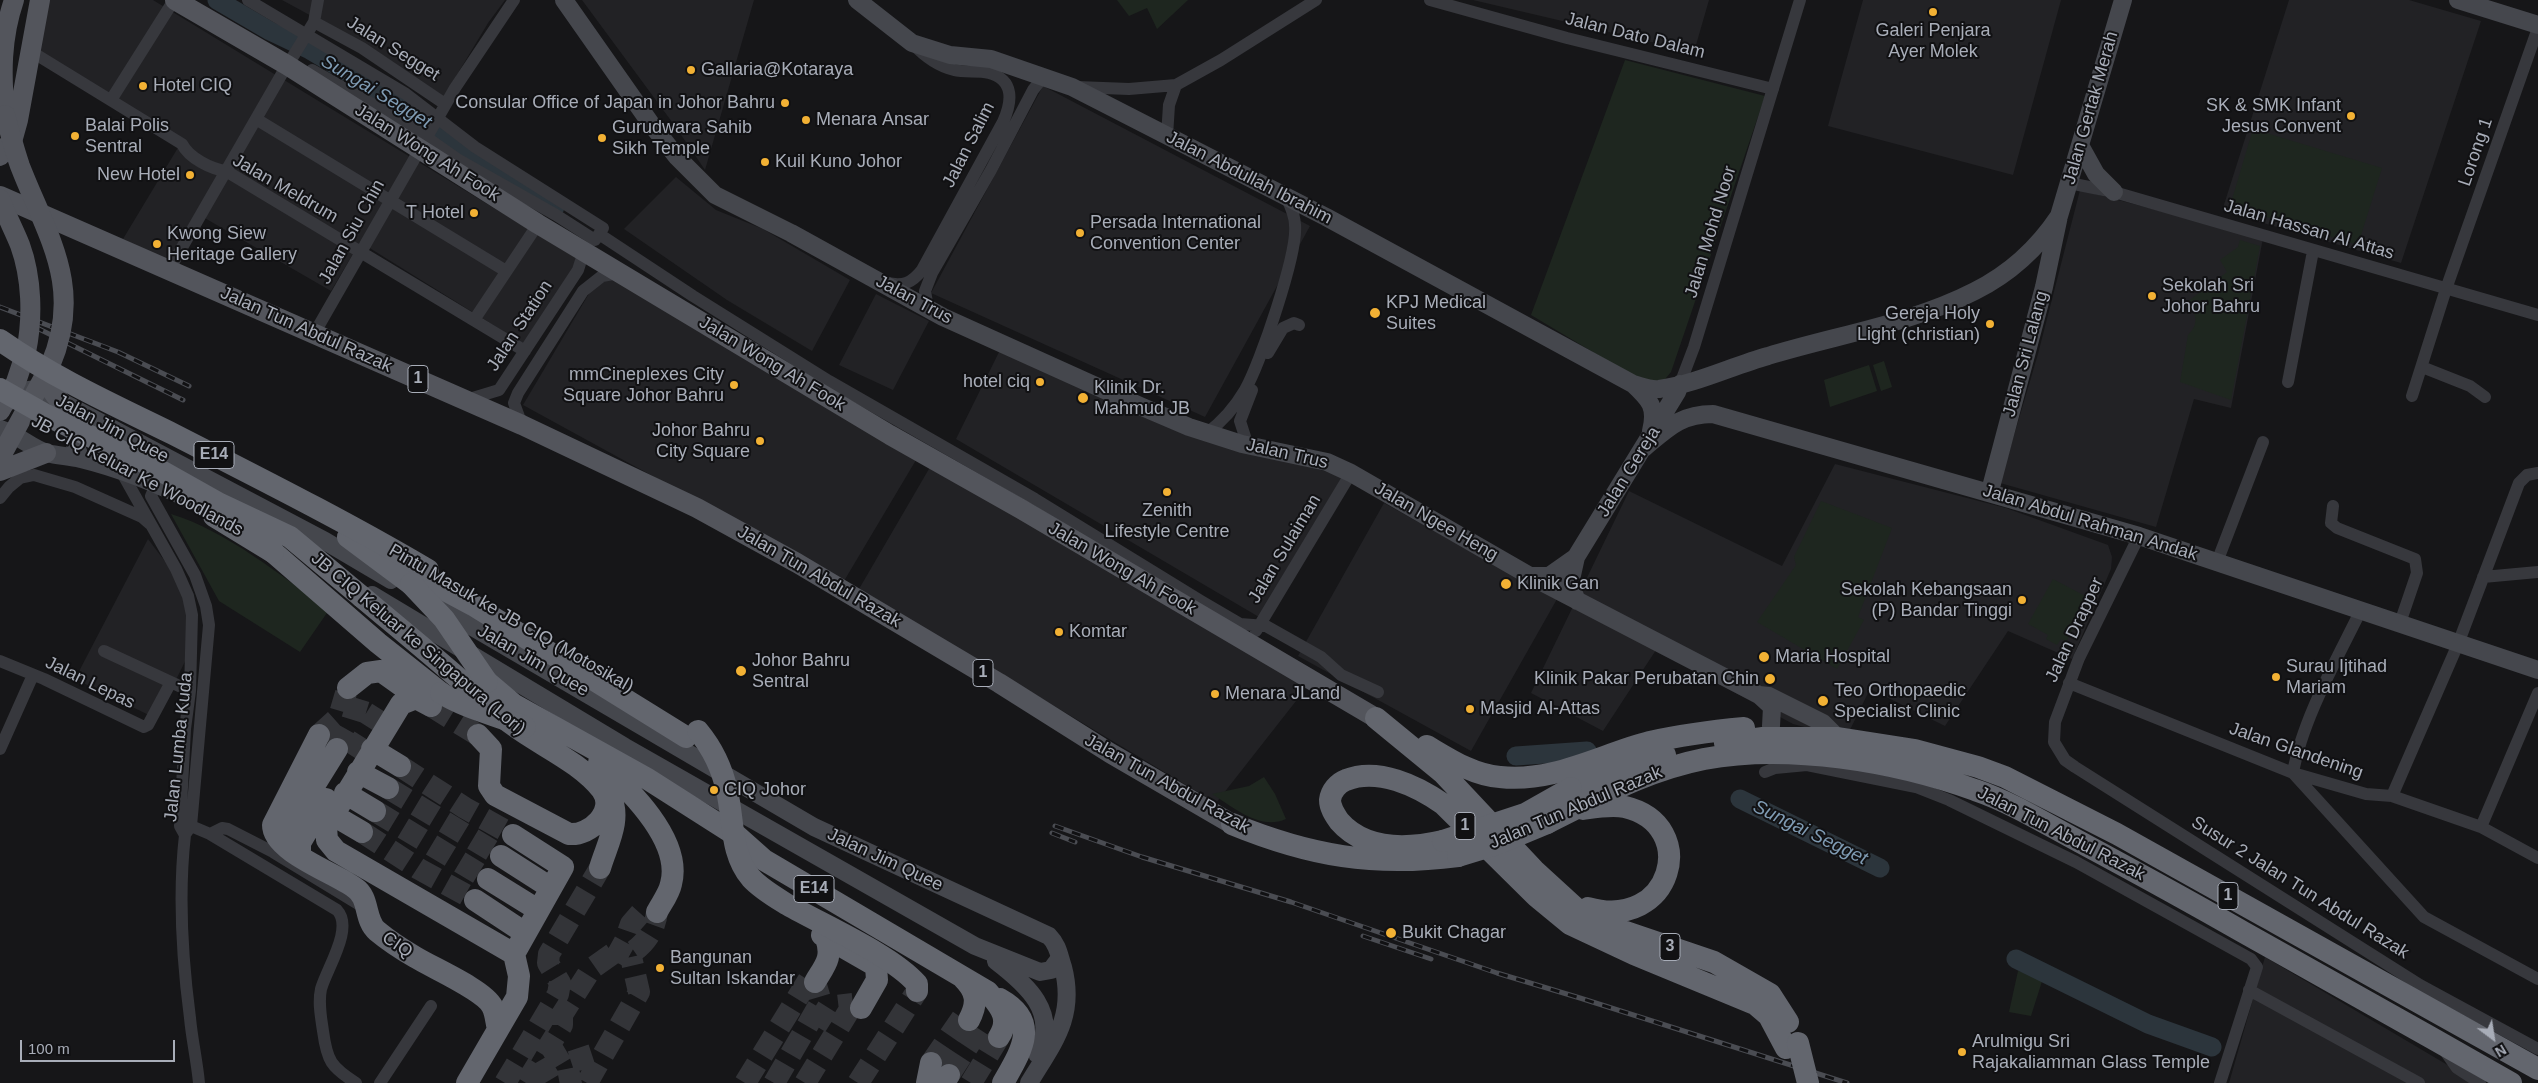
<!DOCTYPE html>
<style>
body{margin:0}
#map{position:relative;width:2538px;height:1083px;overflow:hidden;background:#161618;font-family:Helvetica,sans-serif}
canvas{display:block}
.north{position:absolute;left:2468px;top:1013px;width:50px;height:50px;-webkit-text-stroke:4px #111113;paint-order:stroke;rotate:149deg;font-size:14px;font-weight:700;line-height:20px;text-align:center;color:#a8adb8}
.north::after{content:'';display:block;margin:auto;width:18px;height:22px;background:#a8adb8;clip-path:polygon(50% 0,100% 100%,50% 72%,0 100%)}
.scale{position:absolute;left:20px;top:1040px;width:155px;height:22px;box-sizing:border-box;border:2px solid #a8adb8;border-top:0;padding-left:6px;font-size:15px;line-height:18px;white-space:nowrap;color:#a8adb8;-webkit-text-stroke:4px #111113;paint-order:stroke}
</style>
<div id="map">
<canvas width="2538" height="1083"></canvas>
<div class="north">N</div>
<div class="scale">100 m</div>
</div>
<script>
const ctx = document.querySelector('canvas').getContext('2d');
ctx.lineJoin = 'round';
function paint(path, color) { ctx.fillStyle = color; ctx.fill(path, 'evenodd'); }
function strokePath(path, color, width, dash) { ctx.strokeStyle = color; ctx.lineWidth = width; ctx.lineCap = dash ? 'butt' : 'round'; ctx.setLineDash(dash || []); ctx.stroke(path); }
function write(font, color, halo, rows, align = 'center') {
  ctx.font = font + ' Helvetica,sans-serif'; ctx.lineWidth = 4; ctx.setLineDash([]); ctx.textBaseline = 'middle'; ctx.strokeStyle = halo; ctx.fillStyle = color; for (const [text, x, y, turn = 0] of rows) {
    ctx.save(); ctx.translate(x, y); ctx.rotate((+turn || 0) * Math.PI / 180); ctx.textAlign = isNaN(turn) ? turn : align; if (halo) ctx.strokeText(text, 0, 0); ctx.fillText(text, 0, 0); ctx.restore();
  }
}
paint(new Path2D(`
 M48,0H153L584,263L527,346L360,242L331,291L196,213L167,262L123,239L182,141L36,49Z
 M282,0H505L488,23L443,98L361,43Z
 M582,0H754L705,170L675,126Z
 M1473,0H1709L1694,52Z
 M1863,0H2061L2013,175L1828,126Z
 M2289,0H2409L2481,21L2401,263L2222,211Z
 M1043,86L1310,226L1205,417L931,293Z
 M676,177L716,210L763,229L850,280L812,351L727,300L624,229Z
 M2080,190L2263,238L2231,408L2194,399L2156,527L2000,483L2038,354Z
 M603,270L919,455L844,581L523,405Z
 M876,294L929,321L893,390L839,365Z
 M1000,350L1311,467L1344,477L1259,617L956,439Z
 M933,462L1307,687L1216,803L859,589Z
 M1835,464L2006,508L2108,545L2112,557L2111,569L2072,659L2008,631L1945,726L1870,689L1846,738L1793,724L1656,650L1603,731L1531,693L1629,491L1782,566Z
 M1384,503L1557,599L1471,751L1298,656Z
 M148,539L176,576L187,604L191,649L157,719L75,679Z
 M2265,957L2478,1083H2229Z`), '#222225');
paint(new Path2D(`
 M1117,0H1188L1157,29L1147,8L1129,16Z
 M1625,60L1765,96L1671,372L1661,384L1648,385L1531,315Z
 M2253,129L2382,168L2358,245L2230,206Z
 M2240,240L2260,246L2231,400L2180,382L2188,335C2200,323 2196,314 2187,302L2227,272L2220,260L2238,247Z
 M1884,361L1892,387L1881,391L1873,365Z
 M1869,365L1877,391L1830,407L1824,380Z
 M1821,501L1892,528L1858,617L1864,620L1837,669L1757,622L1796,565L1794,557Z
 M171,514C227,531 281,576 329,610L300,652L219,601Z
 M2053,579L2089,598L2066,642L2061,639L2057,645L2046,639L2048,635L2028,624Z
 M1264,777L1275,794L1286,819C1260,831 1233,807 1212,794L1249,786Z
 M2018,971L2044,975L2031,1016L2009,1012Z`), '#1e261f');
strokePath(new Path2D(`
 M217,0L270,31L310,50L422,116L465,153L555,207
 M1516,756L1587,751
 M1740,799L1880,868
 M2016,959L2148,1024L2212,1047`), '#2c353c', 19);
strokePath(new Path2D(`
 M431,706L478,735
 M319,735L339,717L346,693
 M337,749L351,724L360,695
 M352,756L383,707
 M400,766L465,808L513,835
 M388,788L501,856
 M375,811L488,879
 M362,832L419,869L475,900
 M634,951C647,942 655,928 657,912
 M614,961L625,941L631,924L646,907
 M558,1021L591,969L621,948
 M816,1026L828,1007L853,1004
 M550,1045L562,1065L598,1053
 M539,1061L552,1083L583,1077
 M931,1063L962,1018
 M949,1075L981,1026
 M505,1083L558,994L560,983L548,963L549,954L600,868
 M526,1083L562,1025V1016
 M587,1083L639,992L631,957
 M745,1083L809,979
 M774,1083L821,1002L815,982
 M805,1083L853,1004
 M858,1083L917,991
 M971,1083L999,1037`), '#333438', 22, [22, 11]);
strokePath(new Path2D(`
 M248,0L406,94L475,147L603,228L595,240L556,215L457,159L406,123L312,70
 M1430,0L1567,38L1773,89
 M314,22L362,48L445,104
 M32,52L182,144C189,158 211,169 226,171L525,351
 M292,58L314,22L318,0
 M1077,87L1129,89L1176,85L1221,60L1316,0
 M111,100L174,0
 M256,119L506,271
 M1167,136L1169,105L1176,85
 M2069,183L2114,192L2538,315
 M599,234L693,296L829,381L1035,499L1201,601L1240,624L1266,626L1321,657L1341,675L1378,692
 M169,270L287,65
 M887,283C903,286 911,284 922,270L1003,122C1012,102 1015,80 989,73C978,70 965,73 954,70C937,66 924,56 912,43
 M928,308L925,291L932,273L991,170L1033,90L1040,81L1048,78
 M474,320L538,224
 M314,334L455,88L514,0
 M1268,353L1283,328L1294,323L1299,325
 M2422,367L2470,386L2485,397
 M2288,382L2313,251
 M1680,384L1694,347L1800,0
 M2412,396L2446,289L2538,28
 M466,400L499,390L578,270L584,251
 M522,425L514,403L518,393L583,291L602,276L619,273
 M1207,433C1223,421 1235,407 1245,390C1260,364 1298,253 1295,225C1295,215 1290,205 1286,196
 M1248,446L1240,421L1252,390
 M121,471L176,569L188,596L192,615L190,691L185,729L180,826L185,835
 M163,486L154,489L151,496L195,575L206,606L209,625L191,826L186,833
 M0,498L9,487L20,478L34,475L75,487L142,517L150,524
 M2333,506L2331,523L2337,528L2415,559L2417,573L2400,623
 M2139,536L2079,658L2055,722L2054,742L2065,760L2075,767L2420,985L2538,1049
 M2217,562L2263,442
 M2483,577L2538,572
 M1256,631L1351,473
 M104,651L190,691
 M0,661L44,679L144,727L148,725L171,682
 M2069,683L2293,773L2366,794L2392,796L2481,827L2538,858
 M0,749L33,675
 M1765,772L1775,768L1807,765L1916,787L1949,800L2076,862L2251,959L2257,967L2220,1083
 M2293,773L2424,917L2538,979
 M2293,773C2302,720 2337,659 2361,610
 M2392,796L2458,644L2519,483L2527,475L2538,473
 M180,826H191L210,834L337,910C354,928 327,968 321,989C318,1003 321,1017 323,1031C327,1061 331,1067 356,1083
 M2481,827L2538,693
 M210,834L222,828L228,829L273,852L365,908
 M185,835C178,896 182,957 190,1018C192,1040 197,1061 199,1083
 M2249,990L2419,1083
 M2443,1048L2457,1068L2480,1083
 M380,1083L431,1006`), '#37383d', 12);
strokePath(new Path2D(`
 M564,0L651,124L677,157L715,195L791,233L943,317L1140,406L1189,427L1242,444L1327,462L1351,473L1530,576L1759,695L1769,696L1823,723L1838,738
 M857,0L912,43L950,55L991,59L1072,87L1326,217L1633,384C1641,386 1650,390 1659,389C1696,384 1732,366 1768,356C1836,335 1911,324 1975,291C2011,273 2037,249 2059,216
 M2458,0L2538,25
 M2081,147L2096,174L2114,192
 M1633,384C1650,400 1657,407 1651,431
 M5,404L21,391L37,389L325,541L391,580
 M0,429C17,434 31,448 47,453C58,456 70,456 81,459C122,469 161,485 199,504
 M1644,448C1668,428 1681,414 1713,414L2139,536L2538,670
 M81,459L73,439L80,430L90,426
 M1990,491L2044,287L2059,216L2123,0
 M1531,576H1549L1576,557
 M372,595L625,747L975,946L1040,972L1051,970L1060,958
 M1577,601L1570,584L1576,557L1677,392L1680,384
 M435,605L814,827L1049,936C1058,945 1059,955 1063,967C1076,1017 1053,1043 1029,1083
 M1759,695L1772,707L1771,726
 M996,961C1026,984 1060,1013 1037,1054`), '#45474d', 18);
strokePath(new Path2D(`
 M175,0L287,65L538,224L648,290L890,435L1021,509L1376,718
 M5,115C1,75 1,38 14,0
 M0,156L13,138L18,120L40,0
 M0,196L522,425L697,508L797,563L999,683L1110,753L1232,824
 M47,372C48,385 52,393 61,402
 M0,411L16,382L26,352
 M0,458L50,366
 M0,471L46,453`), '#53555c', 20);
strokePath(new Path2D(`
 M348,537L411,584
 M273,552L378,643L441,693
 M402,567L473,605L686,737
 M362,597C394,624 426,650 458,678C476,693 494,711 513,725C541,746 580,762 602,790C617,811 590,836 569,834L495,795L489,786L491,749L478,735
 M487,682L513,704L646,778L737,836L764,860L988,992C1000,1007 1011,1018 999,1037
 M348,688L367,673L381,671L423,701
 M431,706L416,698L401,704L326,827L327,840L336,851L514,954
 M1376,718L1443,773L1534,870L1581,913L1602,924L1714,962L1770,994L1788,1022
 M319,735L273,825C273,852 336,873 355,888C370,898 364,920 377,931C389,941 403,950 415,957C433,968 484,990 492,1006C496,1013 496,1022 498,1029
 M1725,743L1763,738H1838L1915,750L1978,767L2005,777L2117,834L2538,1069
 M1427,746C1449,759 1473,775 1500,777C1553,783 1600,755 1650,742C1681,735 1712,731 1744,728
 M372,749L400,766
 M599,762C628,788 683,840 671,884C669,894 661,904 657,912
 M358,772L388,788
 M1571,788L1613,770L1665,755
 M345,793L375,811
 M1583,809C1596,807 1612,804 1625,807C1701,825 1672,932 1588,908
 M333,815L362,832
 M1547,823C1600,797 1644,771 1704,759C1788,743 1895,761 1975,790C2011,802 2046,824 2080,842C2134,871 2189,901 2243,932C2332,982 2422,1032 2511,1083
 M1232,824C1310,856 1374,867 1458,856
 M284,840V834L337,749
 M1443,841C1408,849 1365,851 1339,821C1335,815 1330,808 1330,800C1331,791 1338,783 1346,780C1378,767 1417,786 1443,804L1536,896L1570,924L1634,954L1755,1004L1769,1016L1786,1048
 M300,856V843L326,799
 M501,856L551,888
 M600,868C607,844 622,820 610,795
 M488,879L538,910
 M475,900L525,933
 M822,935L876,966L877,980L861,1008
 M963,978C977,992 978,1003 969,1020
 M815,982C825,965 833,958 826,938
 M1000,999C1041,1022 1021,1051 1003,1083
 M467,1083L517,997L519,976L514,954L563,867L513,835
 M927,1083L931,1063
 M944,1083L949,1075`), '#63666e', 22);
const rail = new Path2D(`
 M0,307L118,352L189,386
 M35,327L183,400
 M1055,826L1142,857L1291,902L1497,973L1580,998L1847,1083
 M1052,833L1075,842
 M1363,936L1431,959`);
strokePath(rail, '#4a4c52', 5);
strokePath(rail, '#111113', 3, [9]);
strokePath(new Path2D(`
 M5,115C10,132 14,149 20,166C48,238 84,287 50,366
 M0,199C6,215 14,230 20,245C32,278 33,318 26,352`), '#53555c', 20);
strokePath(new Path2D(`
 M0,340C54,378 114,405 173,434C259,478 345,521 428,570
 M0,389L46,415L156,468L220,504L290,537L362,597
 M214,516L273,552
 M411,584L444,619L487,682
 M441,693C467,709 497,715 525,727
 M698,731C713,749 722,768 727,791C734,821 730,853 751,878C761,889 775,897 788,905C823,925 892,955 917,984V991
 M1443,841L1525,814L1571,788
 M1458,856L1494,845L1547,823
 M1798,1043L1808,1083`), '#63666e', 22);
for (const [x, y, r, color] of [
 [1933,12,5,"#f2b134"],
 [691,70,5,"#f2b134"],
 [143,86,5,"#f2b134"],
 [785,103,5,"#f2b134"],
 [2351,116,5,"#f2b134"],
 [806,120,5,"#f2b134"],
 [75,136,5,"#f2b134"],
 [602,138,5,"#f2b134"],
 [765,162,5,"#f2b134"],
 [190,175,5,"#f2b134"],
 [474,213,5,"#f2b134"],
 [1080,233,5,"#f2b134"],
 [157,244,5,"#f2b134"],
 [2152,296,5,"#f2b134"],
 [1375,313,6,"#f2b134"],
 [1990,324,5,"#f2b134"],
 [1040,382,5,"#f2b134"],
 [734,385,5,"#f2b134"],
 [1083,398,6,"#f2b134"],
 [760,441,5,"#f2b134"],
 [1167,492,5,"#f2b134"],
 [1506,584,6,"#f2b134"],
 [2022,600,5,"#f2b134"],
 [1059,632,5,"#f2b134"],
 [1764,657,6,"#f2b134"],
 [741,671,6,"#f2b134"],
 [2276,677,5,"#f2b134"],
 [1770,679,6,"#f2b134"],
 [1215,694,5,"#f2b134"],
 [1823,701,6,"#f2b134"],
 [1470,709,5,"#f2b134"],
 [714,790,5,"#f2b134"],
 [1391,933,6,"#f2b134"],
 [660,968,5,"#f2b134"],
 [1962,1052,5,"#f2b134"]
]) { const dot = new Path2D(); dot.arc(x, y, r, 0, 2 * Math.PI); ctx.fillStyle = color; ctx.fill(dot); strokePath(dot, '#111113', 2); }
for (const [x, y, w] of [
 [418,379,20],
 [214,455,40],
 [983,673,20],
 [1465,826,20],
 [814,889,40],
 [2228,896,20],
 [1670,947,20]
]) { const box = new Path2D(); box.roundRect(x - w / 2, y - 13.5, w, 27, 4); ctx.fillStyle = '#111113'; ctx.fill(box); strokePath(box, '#a8adb8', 1); }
write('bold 16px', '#a8adb8', null, [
 ["1",418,379],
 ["E14",214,455],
 ["1",983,673],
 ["1",1465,826],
 ["E14",814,889],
 ["1",2228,896],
 ["3",1670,947]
]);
write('18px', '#a8adb8', '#111113', [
 ["Galeri Penjara",1933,31,"center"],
 ["Ayer Molek",1933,52,"center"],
 ["Gallaria@Kotaraya",701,70],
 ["Hotel CIQ",153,86],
 ["Consular Office of Japan in Johor Bahru",775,103,"right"],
 ["SK & SMK Infant",2341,106,"right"],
 ["Jesus Convent",2341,127,"right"],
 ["Menara Ansar",816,120],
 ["Balai Polis",85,126],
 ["Sentral",85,147],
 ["Gurudwara Sahib",612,128],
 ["Sikh Temple",612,149],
 ["Kuil Kuno Johor",775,162],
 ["New Hotel",180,175,"right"],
 ["T Hotel",464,213,"right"],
 ["Persada International",1090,223],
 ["Convention Center",1090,244],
 ["Kwong Siew",167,234],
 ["Heritage Gallery",167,255],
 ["Sekolah Sri",2162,286],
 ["Johor Bahru",2162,307],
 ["KPJ Medical",1386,303],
 ["Suites",1386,324],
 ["Gereja Holy",1980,314,"right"],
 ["Light (christian)",1980,335,"right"],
 ["mmCineplexes City",724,375,"right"],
 ["Square Johor Bahru",724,396,"right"],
 ["hotel ciq",1030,382,"right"],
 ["Klinik Dr.",1094,388],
 ["Mahmud JB",1094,409],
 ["Johor Bahru",750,431,"right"],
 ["City Square",750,452,"right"],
 ["Zenith",1167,511,"center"],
 ["Lifestyle Centre",1167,532,"center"],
 ["Klinik Gan",1517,584],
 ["Sekolah Kebangsaan",2012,590,"right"],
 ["(P) Bandar Tinggi",2012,611,"right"],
 ["Komtar",1069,632],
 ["Maria Hospital",1775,657],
 ["Johor Bahru",752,661],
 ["Sentral",752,682],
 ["Surau Ijtihad",2286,667],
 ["Mariam",2286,688],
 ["Klinik Pakar Perubatan Chin",1759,679,"right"],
 ["Teo Orthopaedic",1834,691],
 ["Specialist Clinic",1834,712],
 ["Menara JLand",1225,694],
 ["Masjid Al-Attas",1480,709],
 ["CIQ Johor",724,790],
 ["Bukit Chagar",1402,933],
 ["Bangunan",670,958],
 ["Sultan Iskandar",670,979],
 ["Arulmigu Sri",1972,1042],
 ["Rajakaliamman Glass Temple",1972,1063]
], 'left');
write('18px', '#a8adb8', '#111113', [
 ["Jalan Dato Dalam",1635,36,14],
 ["Jalan Segget",393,49,32],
 ["Jalan Gertak Merah",2091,108,-74],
 ["Jalan Salim",969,145,-63],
 ["Lorong 1",2476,152,-71],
 ["Jalan Wong Ah Fook",427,153,32],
 ["Jalan Abdullah Ibrahim",1249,178,27],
 ["Jalan Meldrum",285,189,30],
 ["Jalan Hassan Al Attas",2309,230,16],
 ["Jalan Siu Chin",352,232,-61],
 ["Jalan Mohd Noor",1711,232,-73],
 ["Jalan Trus",914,300,28],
 ["Jalan Station",520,326,-57],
 ["Jalan Tun Abdul Razak",306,330,24],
 ["Jalan Sri Lalang",2026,354,-75],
 ["Jalan Wong Ah Fook",772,364,31],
 ["Jalan Jim Quee",112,429,28],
 ["Jalan Trus",1287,454,13],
 ["Jalan Gereja",1629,472,-58],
 ["JB CIQ Keluar Ke Woodlands",137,476,28],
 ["Jalan Ngee Heng",1436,522,30],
 ["Jalan Abdul Rahman Andak",2090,523,17],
 ["Jalan Sulaiman",1285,549,-59],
 ["Jalan Wong Ah Fook",1122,569,30],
 ["Jalan Tun Abdul Razak",819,577,30],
 ["Pintu Masuk ke JB CIQ (Motosikal)",511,619,30],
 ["Jalan Drapper",2075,630,-65],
 ["JB CIQ Keluar ke Singapura (Lori)",418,644,40],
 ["Jalan Jim Quee",533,661,30],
 ["Jalan Lepas",90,683,26],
 ["Jalan Lumba Kuda",179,747,-84],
 ["Jalan Glandening",2296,751,19],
 ["Jalan Tun Abdul Razak",1167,784,29],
 ["Jalan Tun Abdul Razak",1576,808,-23],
 ["Jalan Tun Abdul Razak",2061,834,27],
 ["Jalan Jim Quee",885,860,25],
 ["Susur 2 Jalan Tun Abdul Razak",2300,888,32],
 ["CIQ",397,945,34]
]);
write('italic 19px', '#7f9bb3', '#111113', [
 ["Sungai Segget",376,92,31],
 ["Sungai Segget",1810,833,26]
]);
</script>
